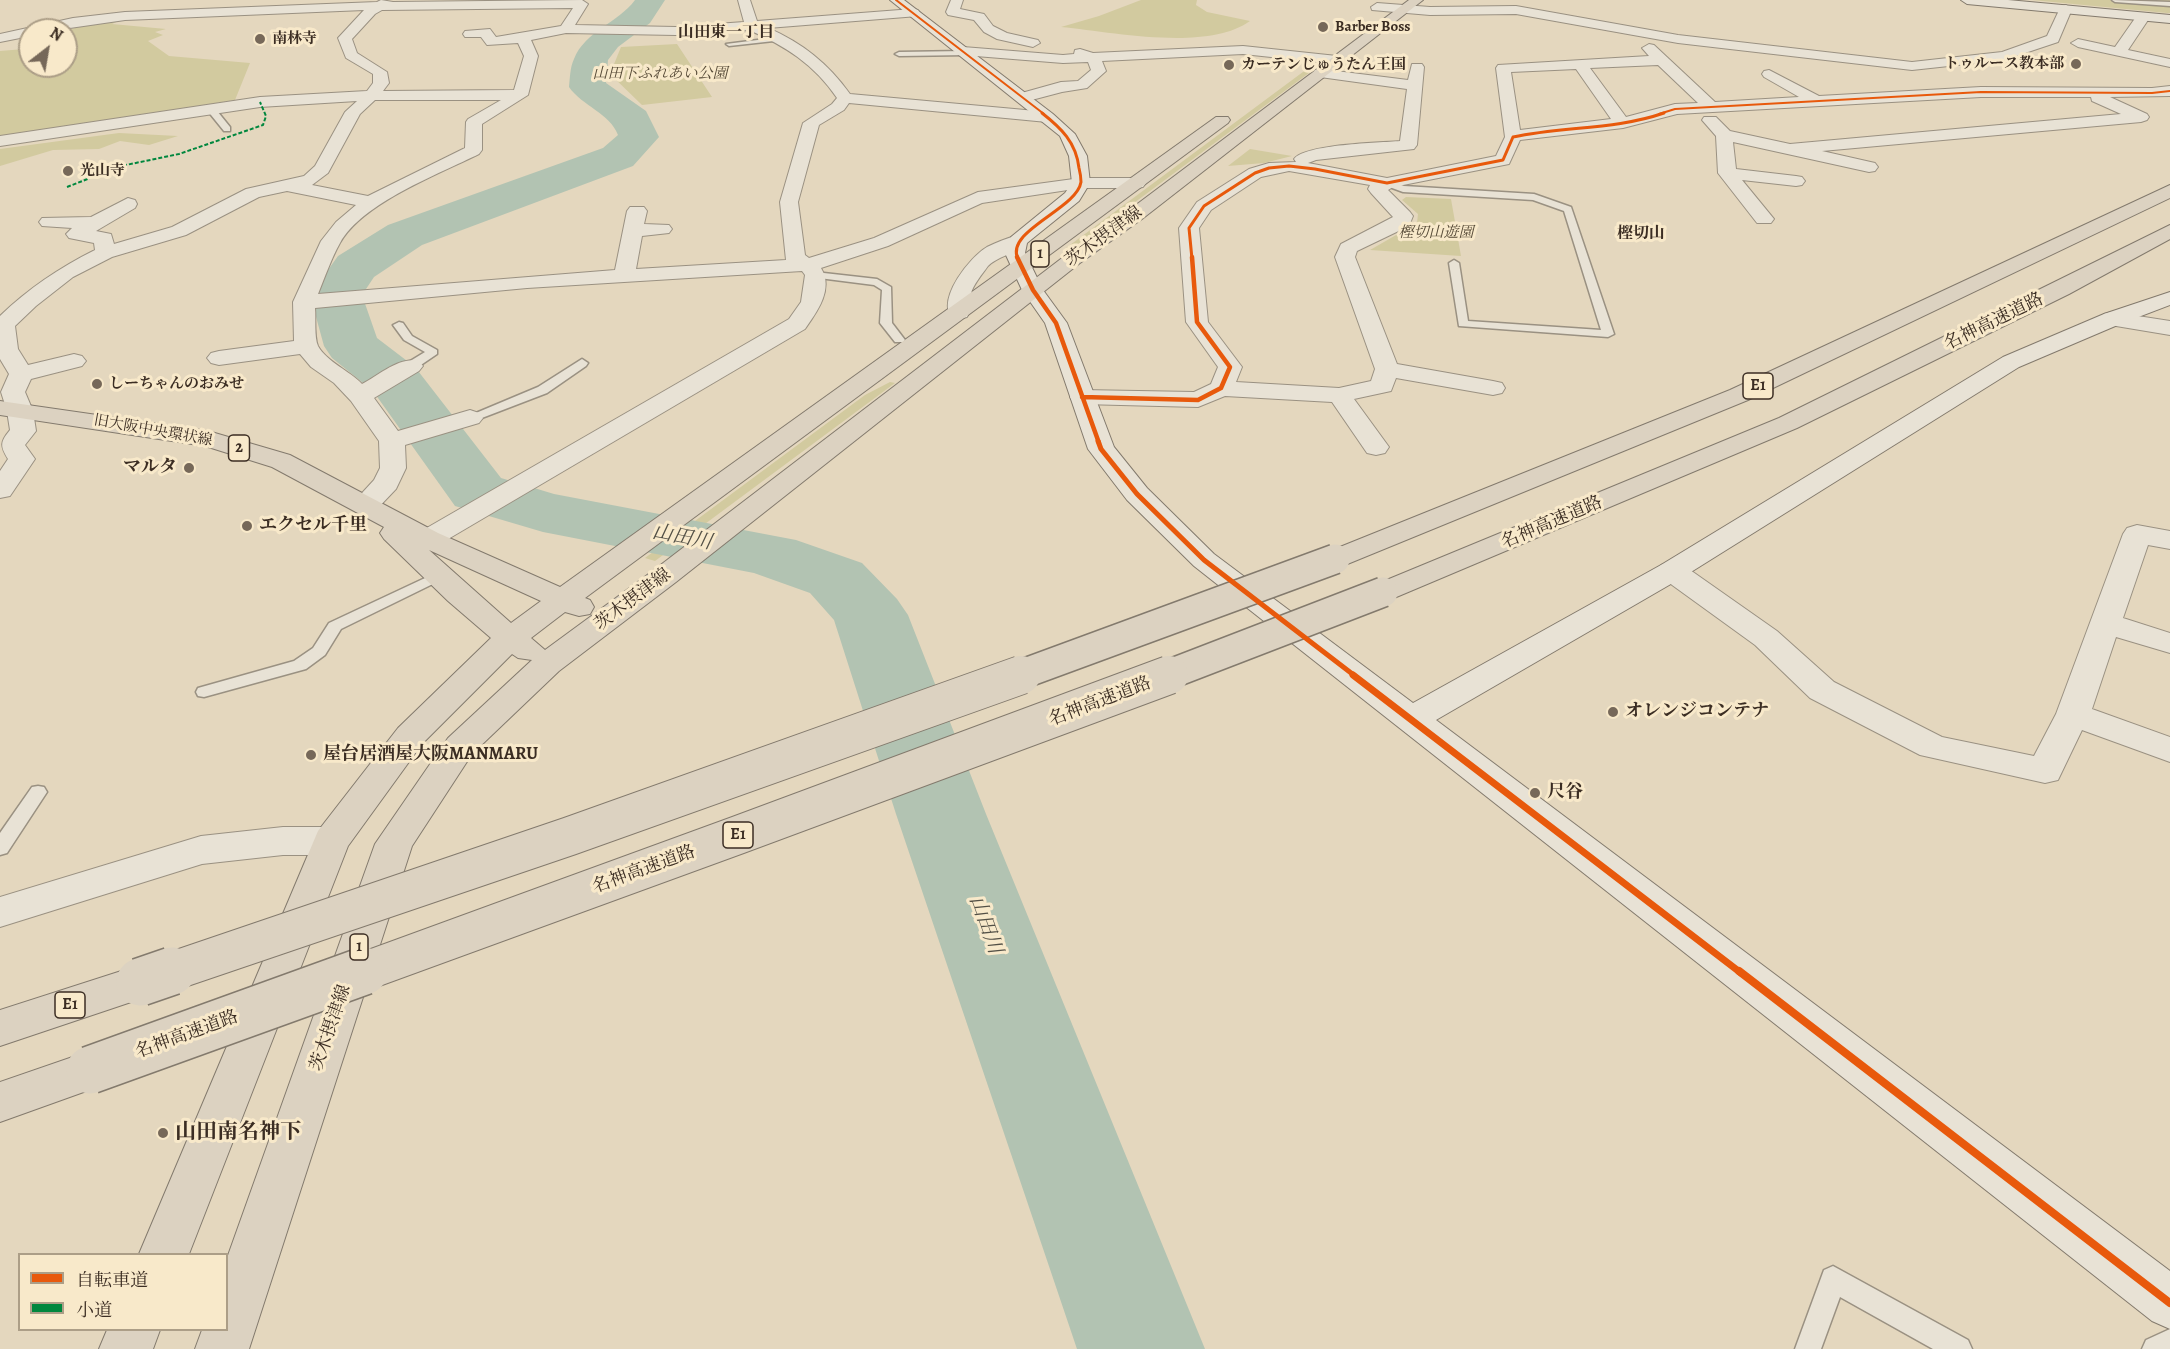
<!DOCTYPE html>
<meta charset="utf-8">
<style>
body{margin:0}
#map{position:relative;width:2170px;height:1349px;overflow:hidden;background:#e4d7be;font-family:Alegreya,"Noto Serif JP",serif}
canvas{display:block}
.legend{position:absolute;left:18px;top:1253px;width:210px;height:78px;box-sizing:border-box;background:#f8e9ca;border:2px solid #ac9e87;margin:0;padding:8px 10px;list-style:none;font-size:18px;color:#3b2d23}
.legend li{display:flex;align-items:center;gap:12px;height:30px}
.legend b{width:30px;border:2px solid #ac9e87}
.north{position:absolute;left:18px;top:18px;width:60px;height:60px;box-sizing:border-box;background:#f8e9ca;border:2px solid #ac9e87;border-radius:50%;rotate:31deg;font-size:16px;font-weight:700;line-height:24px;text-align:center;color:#3b2d23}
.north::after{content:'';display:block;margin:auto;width:21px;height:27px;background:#766859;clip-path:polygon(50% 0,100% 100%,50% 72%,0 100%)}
</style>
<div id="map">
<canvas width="2170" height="1349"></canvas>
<ul class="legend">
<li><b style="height:8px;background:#e8590c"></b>自転車道</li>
<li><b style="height:8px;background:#00873e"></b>小道</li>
</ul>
<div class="north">N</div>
</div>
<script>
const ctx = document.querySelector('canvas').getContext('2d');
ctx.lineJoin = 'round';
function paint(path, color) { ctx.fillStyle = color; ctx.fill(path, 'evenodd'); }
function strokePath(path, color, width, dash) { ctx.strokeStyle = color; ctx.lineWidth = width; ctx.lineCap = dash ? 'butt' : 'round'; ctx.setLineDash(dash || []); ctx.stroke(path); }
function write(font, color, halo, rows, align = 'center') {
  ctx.font = font + ' Alegreya,"Noto Serif JP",serif'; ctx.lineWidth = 6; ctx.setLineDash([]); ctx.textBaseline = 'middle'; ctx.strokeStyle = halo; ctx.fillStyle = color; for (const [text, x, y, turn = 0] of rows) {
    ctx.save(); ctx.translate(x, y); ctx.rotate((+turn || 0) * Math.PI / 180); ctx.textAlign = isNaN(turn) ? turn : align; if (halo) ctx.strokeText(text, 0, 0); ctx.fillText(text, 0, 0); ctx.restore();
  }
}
paint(new Path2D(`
 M1141,0H1197L1196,5L1207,12L1250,21C1207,52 1113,32 1061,27L1099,16Z
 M2032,0H2170V13H2167Z
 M123,19L112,24L166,29L155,32L163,35L148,41L169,56L250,63L235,100L0,139V51L24,49L30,44V66H66L65,30Z
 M677,44L712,97L642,105L610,74L621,47Z
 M1315,63L1321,64L1072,249L1066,248Z
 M119,133L178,136L149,145L120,141L99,149L53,150L0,166V149Z
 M1250,149L1292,156L1264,163L1228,166Z
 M1406,197L1451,199L1461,256L1370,250L1417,223L1418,214L1402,200Z
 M890,382L895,383L655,561L645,558L865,395Z`), '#d2ca9f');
paint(new Path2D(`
 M635,0H665L650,23L618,47L608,60L606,83L646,111L659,137L633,166L422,245L374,277L362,295L377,338L415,367L501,478L554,494L796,540L862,563L897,599L908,615L986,814L1205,1349H1077L896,814L834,620L810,593L754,573L543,532L455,506L373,391L332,358L324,346L310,295L338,256L388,225L603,148L618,135C610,113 582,106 569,87C570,78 570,67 574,59C585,31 618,23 635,0Z`), '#b2c3b2');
const lane = new Path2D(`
 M2112,0L2170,2V6L2115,2Z
 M781,37L783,40L729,46L726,44Z
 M965,51L968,55L899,56L895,54L899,52Z
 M207,106H213L230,127V131H224L207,110Z
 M1387,180L1404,186L1534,194L1571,207L1614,334L1608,337L1459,326L1449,263L1454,260L1459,263L1468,321L1601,330L1564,211L1533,200L1403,192L1384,185V181Z
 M815,272L877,279L891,287L892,323L905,340L903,342H895L880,323L882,290L874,285L811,277V273Z
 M399,322L403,323L412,336L437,350V354L415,369H407V363L425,352L404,340L393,325Z
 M582,359L588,363L586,366L547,393L474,421L470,422L464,418L538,387Z
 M440,571L445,572L447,575L445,578L341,629L325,655L306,669L204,697L198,696L196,692L198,688L294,661L313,648L329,623Z
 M38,786L44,787L47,792L7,853L0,855V833L32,787Z
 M1833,1266L1968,1340L1972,1349H1933L1840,1297L1821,1349H1795L1824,1270Z
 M2170,1329V1349H2142L2146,1340Z`);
const street = new Path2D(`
 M381,0L393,2L582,0L588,4L575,25L676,27L744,22L738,0H750L757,21L913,9L918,10L920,13L918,16L768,28C802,43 828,63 850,94L1047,112L1055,117L1047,122L849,103L844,110L819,125L798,202L805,255L809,258L874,238L978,192L1081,178H1137L1143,179L1146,183L1143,187L1137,188H1081L982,203L888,246L821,268C834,289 817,312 805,329L438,545L428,548L418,545L414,539L418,533L789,319L801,302L805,275L802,271L527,288L315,308C316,318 314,337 318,346C327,362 350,371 362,384C379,375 400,356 419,361L423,366L419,371L374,398L398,431L470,410L479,413L483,418L479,423L405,445L406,468L396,489L375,511L365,513L355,511L351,505L374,480L380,468L379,441L351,401L334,383L311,367L300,354L219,365L211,363L207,358L211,353L219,351L294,341L293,302L321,241L336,222L356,205L287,191L259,197L186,235L112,257L73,277L36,306L15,326L18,349L28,365L74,354L82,356L86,361L82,366L31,379L25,392L33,411L36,431L25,445L35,459L10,496L0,498V471L8,459C0,446 0,442 10,430L7,411L1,392L9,374L0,359V316C29,288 59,268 95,250L94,243L69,238L66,234L72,228L42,226L39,222L42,218L91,217L128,198L135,200L137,204L135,208L96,231L111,234L114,244L172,227L246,189L304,176L315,166L345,112L357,101L260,107L0,146V136L260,97L367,91L373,83V74L346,58L338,38L364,10L125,20L56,30H30V36L0,42V34L73,18L125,12L377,2ZM573,8L561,26L496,37L490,29L465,31L463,34L465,37H481L487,45L518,43L524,56L514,90L383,91L389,83L387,72L357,53L352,39L375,14L382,10ZM749,30C785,46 814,64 837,98L832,104L803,123L780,202L786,260L636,269L642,236L669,233L672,229L669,225L644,224L647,211L644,207H630L627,211L615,270L318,294C325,277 331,259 340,243C362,203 439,174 479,154L482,150V124L528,95L538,56L531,40L566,33L676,35ZM375,100H501L468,119L466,122L465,148L368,196L312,185L328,173L360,114Z
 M951,0H963L960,9L984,14L993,26L1007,33L1038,40L1040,43L1033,47L997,39L984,32L974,20L948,15L946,12Z
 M1377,3L1430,7L1516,6L1678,35L1912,62L2002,52L2047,36L2061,6L2066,5L2072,9L2058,42L2004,60L1912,70L1678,43L1516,14L1430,15L1372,10L1371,7Z
 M2143,13L2150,17L2128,50L2170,59V67L2078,47L2071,43L2078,39L2115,47L2138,14Z
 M1649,44L1654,45L1715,102L1799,97L1764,77L1762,74L1764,71L1769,70L1819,96L1981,87L2152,88L2170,86V96L2110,97L2147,114L2149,117L2147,120L2141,122L1822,151L1875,163L1878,167L1875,171L1869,172L1733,142L1736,169L1796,176L1802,177L1805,181L1802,185L1796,186L1742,180L1774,219L1771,223H1757L1718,173L1716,136L1702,120L1704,117H1716L1730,131L1790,144L2121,114L2092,101L2091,97H1981L1677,114L1623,128L1520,140L1509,164L1393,187L1388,190L1410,212L1413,216L1409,226L1357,251L1355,257L1397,364L1493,381L1502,383L1505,388L1502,393L1493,395L1396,378L1391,391L1354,399L1389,447L1385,453L1376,455L1367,453L1332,402L1225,396L1198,407L1082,404L1073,402L1070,397L1073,392L1082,390L1194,392L1211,384L1218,367L1186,322L1179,228L1197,202L1249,169L1269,163L1296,162L1294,159C1305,144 1379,143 1400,141L1407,89L1320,77L1313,73L1315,70L1320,69L1408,80L1412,64H1422L1424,67L1417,145L1414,149L1316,160L1308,163L1387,178L1496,156L1505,137L1496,68L1498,65L1649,56L1642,48ZM1658,65L1698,103L1675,104L1626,117L1590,68ZM1576,69L1611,119L1520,130L1511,72ZM1289,171L1370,185L1368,189L1371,193L1393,217L1341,244L1335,257L1375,369L1371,381L1339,388L1236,382L1242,367L1208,322L1199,228L1211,210L1261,177Z
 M1243,46L1337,56L1344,60L1337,64L1243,54L1102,61L1106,71L1087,88L1062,92L1024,102L1016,97L1018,94L1061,82L1078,81L1091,70L1088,62L1063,63L963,55L956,51L963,47L1063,55L1074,54L1075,50L1080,49L1093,53Z
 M1018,235L1025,237L1028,241C1020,253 999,255 988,266C983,273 972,286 971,294C969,302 972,309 967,317L959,319L951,317C938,297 970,257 987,247C997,242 1008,238 1018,235Z
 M2112,312L2170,321V335L2104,324L2101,319L2104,314Z
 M2137,525L2170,531V549L2148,545L2123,618L2170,633V653L2116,637L2092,709L2170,737V762L2082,730L2058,780L2045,783L1920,755L1810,698L1755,645L1661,577L1657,571L1661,565L1672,562L1683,565L1777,631L1834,682L1942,737L2034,756L2056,714L2123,534L2127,528Z
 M283,827H331L344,831L350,841L344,851L331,855H283L202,864L0,927V897L201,836Z`);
const secondary = new Path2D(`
 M890,0H904L1053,114L1075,134L1087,156L1090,183L1079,201L1027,243L1025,253L1043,290L1067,323L1114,447L1147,488L1214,554L1413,703L1661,565L2003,357L2104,314L2170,292V305L2120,324L2019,367L1683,577L1436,720L2170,1271V1329L2152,1321L1194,566L1127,500L1088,449L1045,323L1022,290L1005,253L1011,237L1065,193L1072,183L1069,156L1060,136Z
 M1961,0H2008L2170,15V23L1967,4Z`);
const primary = new Path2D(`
 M1409,0H1423L1142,219L1080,263L676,582L559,671L472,754L412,846L249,1349H195L202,1330H226V1261L375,844L448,738L532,660L518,658L512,654L422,744L348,846L189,1254H139L318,831L398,728L491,638L448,601L384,539L380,533L384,527L272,467L205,446L0,415V401L208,431L290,455L438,533L560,587L1216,117H1228L1230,120L1228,123L585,598L590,600L594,607L590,614L579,616L565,612L531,638L545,650L654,570L1066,255L1128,211ZM429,550L541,601L511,623Z
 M107,1330H160L153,1349H99Z`);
const highway = new Path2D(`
 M2170,185V198L1748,400L1345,565L1335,568L1325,565L1320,559L1325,553L1730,390Z
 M2170,225V239L2069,294L1797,428L1394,598L1383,601L1372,598L1368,592L1372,586L1779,418Z
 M140,965L155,970L161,982L155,994L0,1046V1010Z
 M90,1051L106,1056L112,1070L106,1084L0,1122V1082Z`);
strokePath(lane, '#9a9182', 3);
strokePath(street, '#9a9182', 2);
strokePath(secondary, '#837a6d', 2);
strokePath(primary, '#837a6d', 2);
strokePath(highway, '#837a6d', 2);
paint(lane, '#e8e2d5');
paint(street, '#e8e2d5');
paint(secondary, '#e8e2d5');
paint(primary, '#dcd2c1');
paint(highway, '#dcd2c1');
const highwayBridgeFar2 = new Path2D(`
 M1017,676L1335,559
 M1165,676L1383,592`);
const highwayBridgeFar1 = new Path2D(`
 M167,973L570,836L1021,675
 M360,973L738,835L1169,675`);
const highwayBridge = new Path2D(`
 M140,982L172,971
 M90,1070L364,971`);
strokePath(highwayBridgeFar2, '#837a6d', 32, []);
strokePath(highwayBridgeFar1, '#837a6d', 40, []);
strokePath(highwayBridge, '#837a6d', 50, []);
strokePath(highwayBridgeFar2, '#dcd2c1', 29);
strokePath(highwayBridgeFar1, '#dcd2c1', 38);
strokePath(highwayBridge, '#dcd2c1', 47);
strokePath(new Path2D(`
 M67,187L121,166L179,154L263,125L266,116L260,102`), '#00873e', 2, [4, 2]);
strokePath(new Path2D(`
 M896,0L1044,114
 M1659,114L1675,109L1981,92L2152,93L2170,91`), '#e8590c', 2);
strokePath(new Path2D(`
 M1018,259C1004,231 1077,209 1081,182C1081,178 1080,172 1079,168C1076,142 1061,128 1042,113
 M1192,259L1189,228L1204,206L1255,173L1269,168L1289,166L1315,169L1387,183L1503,160L1513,137C1563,126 1615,130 1664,113`), '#e8590c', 3);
strokePath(new Path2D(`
 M1017,257L1033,290L1056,323L1099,443
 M1082,397L1198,400L1221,388L1230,367L1197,322L1192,257`), '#e8590c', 4.5);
strokePath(new Path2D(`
 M1098,441L1101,449L1137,494L1204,560L1355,676`), '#e8590c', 5);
strokePath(new Path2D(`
 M1353,675L1741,973`), '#e8590c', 7);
strokePath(new Path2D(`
 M1739,971L2170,1303`), '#e8590c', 8);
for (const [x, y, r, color] of [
 [1323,27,6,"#766859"],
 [260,39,6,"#766859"],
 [2076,64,6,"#766859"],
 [1229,65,6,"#766859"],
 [68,171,6,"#766859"],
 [97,384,6,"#766859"],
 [189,468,6,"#766859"],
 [247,526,6,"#766859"],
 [1613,712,6,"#766859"],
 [311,755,6,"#766859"],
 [1535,793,6,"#766859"],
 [163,1133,6,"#766859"]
]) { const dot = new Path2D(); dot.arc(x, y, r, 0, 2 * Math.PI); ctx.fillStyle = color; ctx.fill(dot); strokePath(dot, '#f8e9ca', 2); }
write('bold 15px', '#3b2d23', '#f8e9ca', [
 ["Barber Boss",1335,27],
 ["南林寺",272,39],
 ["トゥルース教本部",2064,64,"right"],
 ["カーテンじゅうたん王国",1241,65],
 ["光山寺",80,171],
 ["しーちゃんのおみせ",109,384]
], 'left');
write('italic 15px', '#564a37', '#f8e9ca', [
 ["山田下ふれあい公園",660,74],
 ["樫切山遊園",1436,233]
]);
write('15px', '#3b2d23', '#f8e9ca', [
 ["旧大阪中央環状線",153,431,10]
]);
write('bold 16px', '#3b2d23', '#f8e9ca', [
 ["山田東一丁目",726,33],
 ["樫切山",1641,234]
]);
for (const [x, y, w] of [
 [1040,254,18],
 [1758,386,30],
 [239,448,21],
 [738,835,30],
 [359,947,18],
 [70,1005,30]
]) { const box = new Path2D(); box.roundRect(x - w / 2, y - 13, w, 26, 4.5); ctx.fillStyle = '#f8e9ca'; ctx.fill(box); strokePath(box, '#3b2d23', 1.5); }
write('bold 16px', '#3b2d23', null, [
 ["1",1040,254],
 ["E1",1758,386],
 ["2",239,448],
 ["E1",738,835],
 ["1",359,947],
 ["E1",70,1005]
]);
write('18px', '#3b2d23', '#f8e9ca', [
 ["茨木摂津線",1104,237,-36],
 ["名神高速道路",1994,322,-26],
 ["名神高速道路",1552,523,-23],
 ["茨木摂津線",633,600,-37],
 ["名神高速道路",1100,702,-21],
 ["名神高速道路",644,870,-20],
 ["茨木摂津線",331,1028,-71],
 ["名神高速道路",187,1035,-20]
]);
write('bold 18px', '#3b2d23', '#f8e9ca', [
 ["マルタ",177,468,"right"],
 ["エクセル千里",259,526],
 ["オレンジコンテナ",1625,712],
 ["屋台居酒屋大阪MANMARU",323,755],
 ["尺谷",1547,793]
], 'left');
write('italic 20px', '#535046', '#f8e9ca', [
 ["山田川",682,538,11],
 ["山田川",985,925,70]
]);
write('bold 21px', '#3b2d23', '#f8e9ca', [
 ["山田南名神下",175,1133]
], 'left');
</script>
